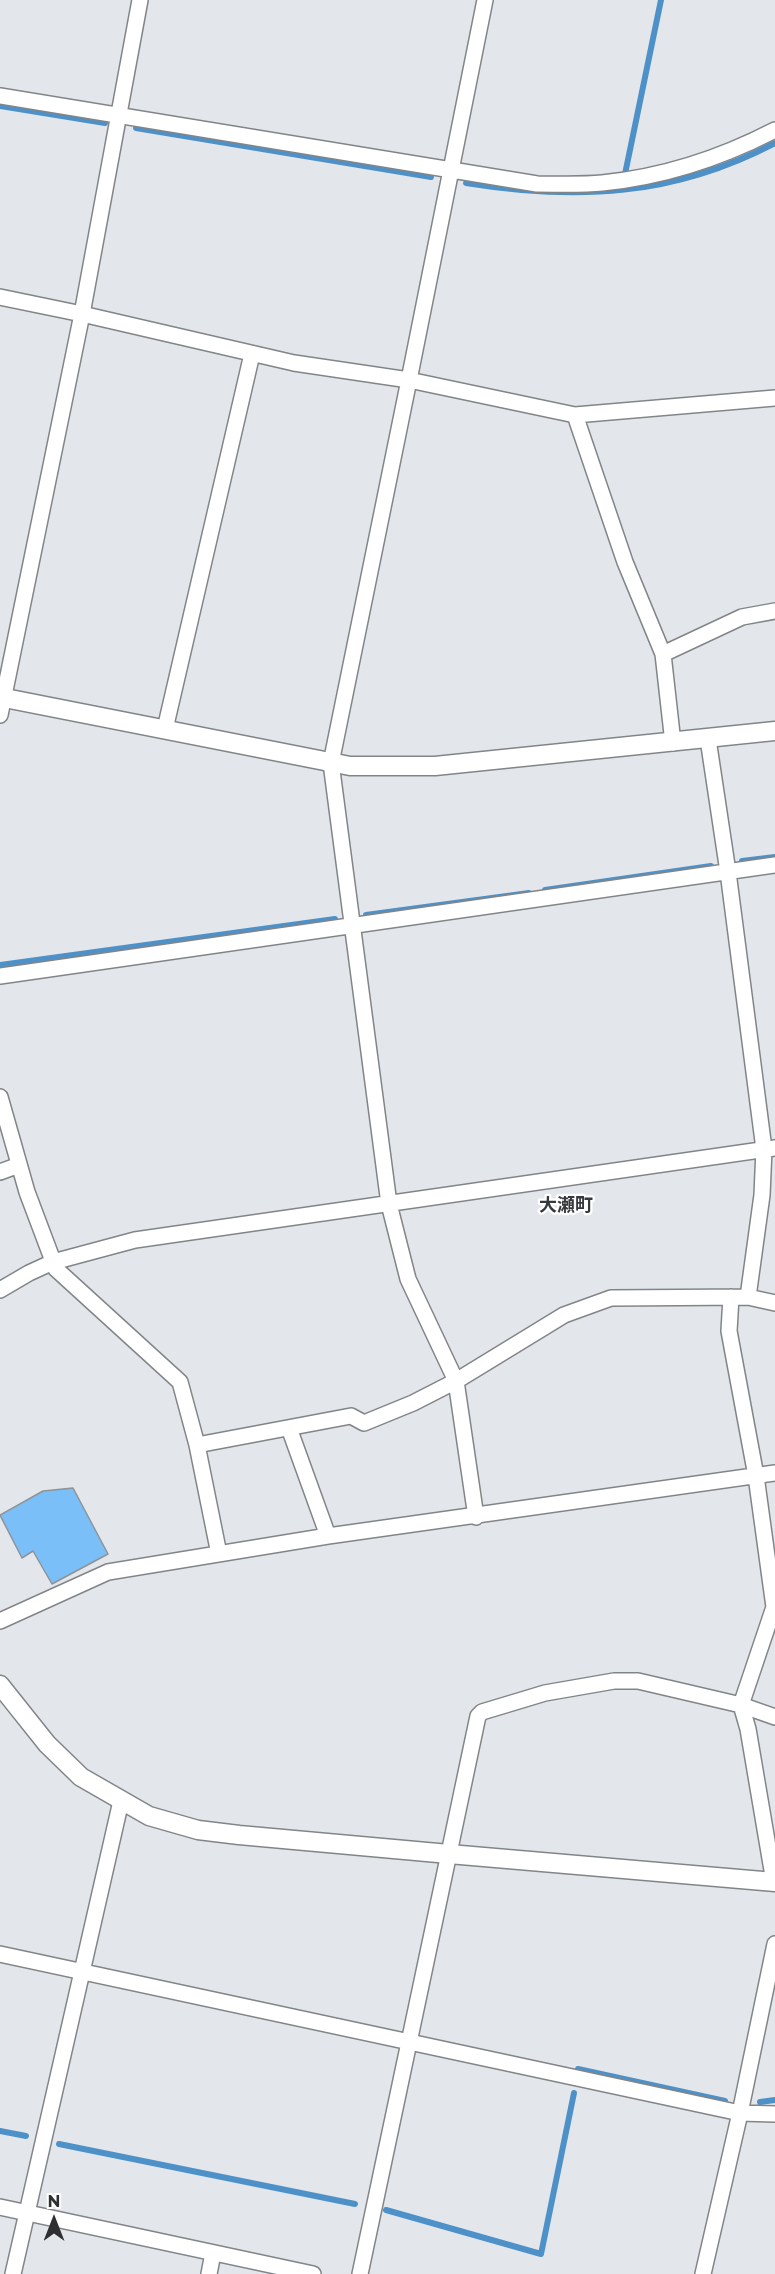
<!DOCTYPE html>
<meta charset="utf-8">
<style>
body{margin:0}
#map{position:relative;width:775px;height:2274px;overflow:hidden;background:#e3e7eb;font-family:Montserrat,sans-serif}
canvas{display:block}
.north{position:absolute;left:24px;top:2190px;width:60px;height:60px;-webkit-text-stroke:4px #fff;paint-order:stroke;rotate:0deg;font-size:16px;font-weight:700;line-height:24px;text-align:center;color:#2d2f30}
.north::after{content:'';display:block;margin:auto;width:21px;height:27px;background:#2d2f30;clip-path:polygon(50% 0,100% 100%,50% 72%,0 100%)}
</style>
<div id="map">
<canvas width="775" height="2274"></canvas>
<div class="north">N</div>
</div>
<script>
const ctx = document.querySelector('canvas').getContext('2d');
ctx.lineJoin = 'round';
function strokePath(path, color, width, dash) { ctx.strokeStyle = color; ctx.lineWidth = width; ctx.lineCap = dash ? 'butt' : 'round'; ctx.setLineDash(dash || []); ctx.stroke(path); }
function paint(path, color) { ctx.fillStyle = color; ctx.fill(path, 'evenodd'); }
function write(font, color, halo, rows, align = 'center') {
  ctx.font = font + ' Montserrat,"Noto Sans JP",sans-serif'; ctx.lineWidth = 4.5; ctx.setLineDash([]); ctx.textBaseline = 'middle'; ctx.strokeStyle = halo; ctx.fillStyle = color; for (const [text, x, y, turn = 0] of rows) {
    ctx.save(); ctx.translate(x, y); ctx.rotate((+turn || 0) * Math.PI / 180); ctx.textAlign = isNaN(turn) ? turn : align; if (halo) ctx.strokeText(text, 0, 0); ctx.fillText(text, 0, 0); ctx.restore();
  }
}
strokePath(new Path2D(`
 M0,106L105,123
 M136,128L431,177
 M625,174L661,0
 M466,183C577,201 674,196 775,143
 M742,861L775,857
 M545,890L711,866
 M366,915L529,893
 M0,965L335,919
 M578,2069L725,2101
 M760,2102L775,2100
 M0,2131L26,2136
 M59,2144L355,2204
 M386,2210L541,2254L574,2093`), '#4d91c8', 6);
const building = new Path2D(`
 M73,1488L108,1554L52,1584L33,1551L22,1558L0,1515L43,1491Z`);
paint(building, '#7abff8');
strokePath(building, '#909396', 1.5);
const minor = new Path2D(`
 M485,0L409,380L575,415L775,398
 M0,96L537,184C559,184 581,185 602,183C663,177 721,158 775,130
 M0,297L82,314L294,363L409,380L331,763L389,1204L408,1279L456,1381L476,1517
 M575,415L625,562L663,654L673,743
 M663,654L742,617L775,611
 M0,715L82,314L140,0
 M165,729L252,354
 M708,739L728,872L764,1149L762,1195L748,1297
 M0,976L775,865
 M0,1097L27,1192L56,1269L180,1382L197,1445L219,1554
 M0,1172L19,1165
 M0,1290L29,1273L53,1262L135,1240L775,1148
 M731,1297L729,1331L756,1476L774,1607L741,1705L748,1729L774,1882
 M289,1428L328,1536
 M197,1445L351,1416L364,1423L413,1403L456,1381L564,1315L611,1298L748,1297L775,1303
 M0,1621L108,1572L328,1536L775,1473
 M0,1954L740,2113L775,2114
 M0,2207L313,2274
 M13,2274L121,1801
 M209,2274L213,2253
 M360,2274L478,1716L482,1712L545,1693L614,1681H638L741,1705L775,1717
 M703,2274L740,2113L775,1944`);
const tertiary = new Path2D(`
 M0,697L350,766H435L775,731
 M0,1685L47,1744L81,1777L149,1816L198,1830L239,1835L449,1854L775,1882`);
strokePath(minor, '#828588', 18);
strokePath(tertiary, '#828588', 21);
strokePath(minor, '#fff', 15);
strokePath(tertiary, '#fff', 18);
write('bold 18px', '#36393c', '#fff', [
 ["大瀬町",566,1206]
]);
</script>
